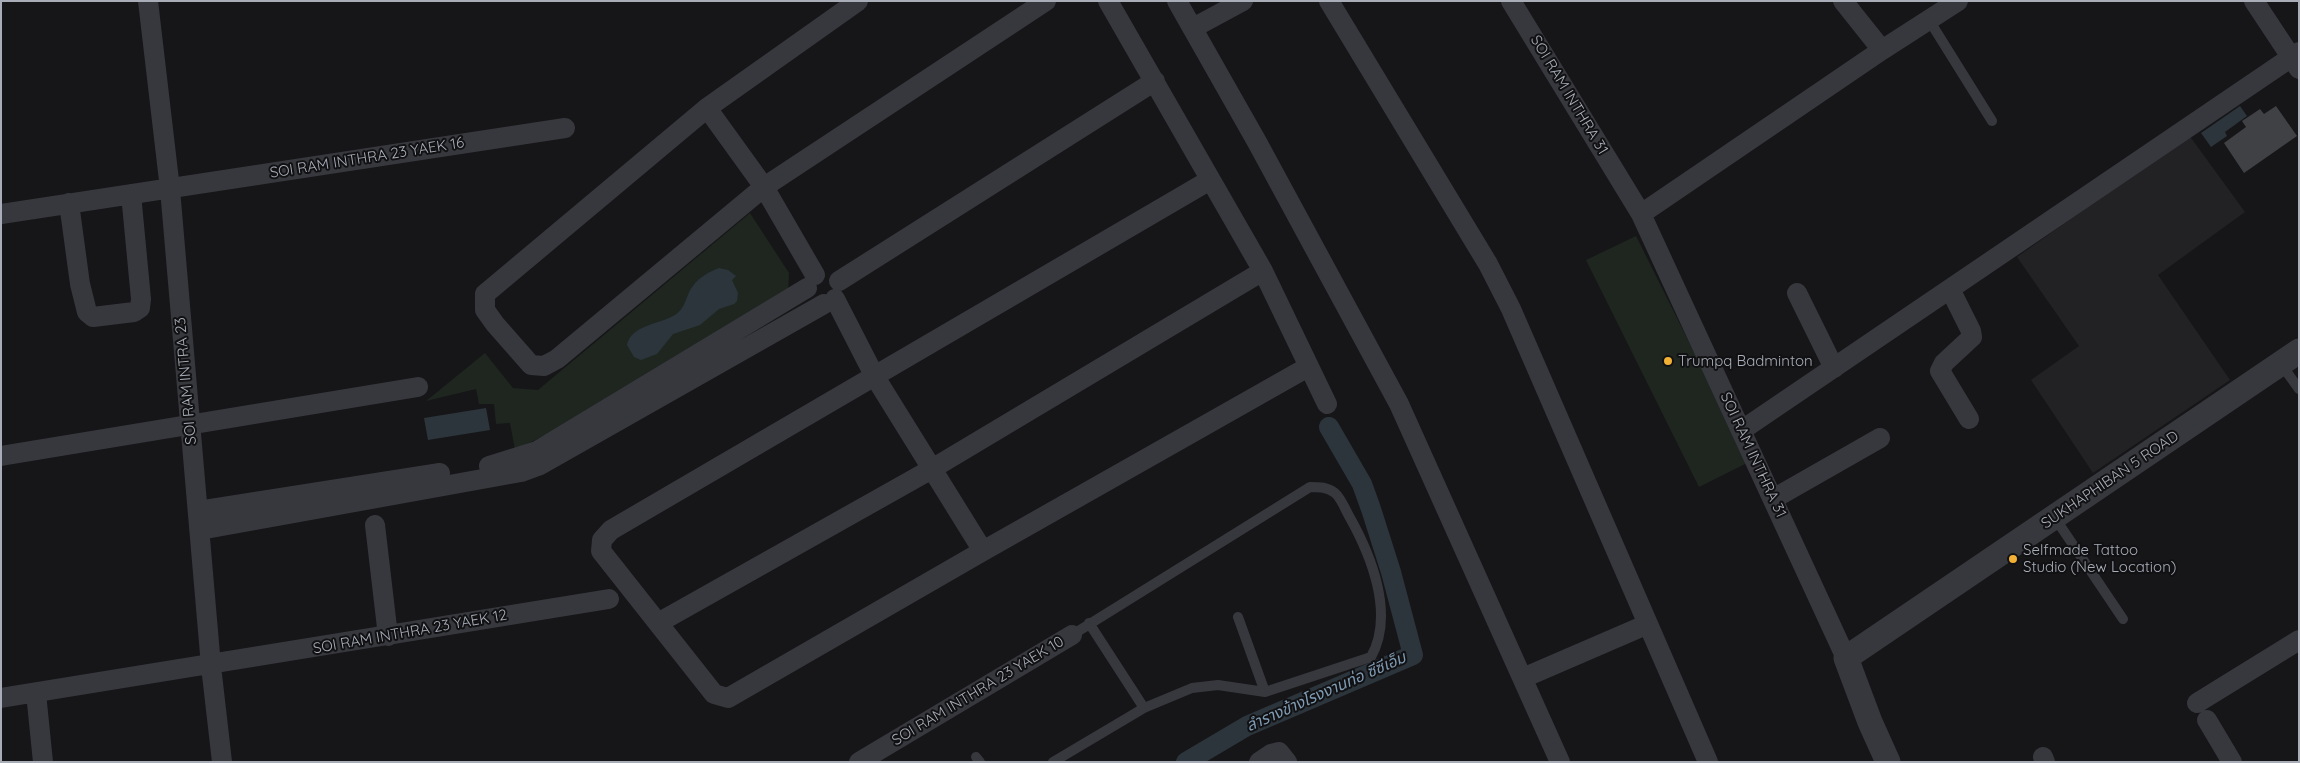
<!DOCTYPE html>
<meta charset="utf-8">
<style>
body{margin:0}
#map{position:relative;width:2300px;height:763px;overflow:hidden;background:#161618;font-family:Quicksand,sans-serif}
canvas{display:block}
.frame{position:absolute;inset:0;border:2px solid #a8adb8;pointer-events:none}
</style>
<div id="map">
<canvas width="2300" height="763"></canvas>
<div class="frame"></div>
</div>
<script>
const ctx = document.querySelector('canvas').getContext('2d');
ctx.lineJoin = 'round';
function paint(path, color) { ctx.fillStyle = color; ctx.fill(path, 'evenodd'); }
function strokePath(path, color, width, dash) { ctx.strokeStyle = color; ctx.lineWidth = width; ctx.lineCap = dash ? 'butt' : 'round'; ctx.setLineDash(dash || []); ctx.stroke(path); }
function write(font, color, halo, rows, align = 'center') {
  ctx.font = font + ' Quicksand,"Noto Sans Thai",sans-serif'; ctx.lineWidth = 4; ctx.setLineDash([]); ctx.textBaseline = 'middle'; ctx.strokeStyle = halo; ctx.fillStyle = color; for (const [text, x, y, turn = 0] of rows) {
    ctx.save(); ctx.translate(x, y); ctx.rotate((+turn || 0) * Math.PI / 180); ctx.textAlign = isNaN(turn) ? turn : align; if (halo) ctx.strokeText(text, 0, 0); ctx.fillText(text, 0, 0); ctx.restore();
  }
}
paint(new Path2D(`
 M2189,135L2245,212L2158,275L2230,380L2093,473L2031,380L2079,346L2017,257Z`), '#222225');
paint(new Path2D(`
 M750,213L789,273L788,292L561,427L515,450L510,423L496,424L494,404H479L476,389L426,401L485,353L513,388L538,390Z
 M1636,236L1749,462L1699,487L1586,260Z`), '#1e261f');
paint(new Path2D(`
 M2240,106L2247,116L2225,132L2227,136L2211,147L2201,133Z
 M719,268L728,270L736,276L732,280L738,293L737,301L734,304L719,309L700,325L673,334L657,354L641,360L634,357L627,345C631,325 660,324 675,315C687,307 685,296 693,286C699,277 709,272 719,268Z
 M486,408L490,430L428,440L424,418Z`), '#2c353c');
strokePath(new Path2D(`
 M1186,762L1247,726L1413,655L1391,572L1371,509L1362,484L1329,427`), '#2c353c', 20);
paint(new Path2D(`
 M2276,106L2297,136L2244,173L2224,143L2246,127L2242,121L2260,109L2264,114Z`), '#404145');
strokePath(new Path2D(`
 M1929,20L1992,121
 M2281,364L2299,389
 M2055,518L2123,619
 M1238,617L1265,692
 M1089,623L1144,708
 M976,757L980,762
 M1053,762L1144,708L1192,688L1218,685L1265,692L1371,657C1395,614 1371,555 1349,516C1345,509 1341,498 1335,493C1327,487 1320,487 1310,487L1072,635`), '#37383d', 10);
strokePath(new Path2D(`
 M148,1L170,189L211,666L222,762
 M858,1L707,108L485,294V310L495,324L531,365L544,366L557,359L764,187L1046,1
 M1108,1L1263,271L1327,404
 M1177,1L1257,142L1399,404L1560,762
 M1329,1L1488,264L1511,309L1708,762
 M1511,1L1641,214L1846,658
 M1843,1L1882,50
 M2254,1L2299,69
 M1193,28L1243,1
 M707,108L764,187L815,275
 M1210,180L611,530L602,540L601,551L714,694L728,698L983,551L1308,367
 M69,203L80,284L87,312L93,317L134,312L140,308L141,299L131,194
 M1,214L565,128
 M1641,214L1882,50L1958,1
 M839,281L1155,81
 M1950,289L1971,331L1972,337L1944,363L1940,371L1969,419
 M1797,293L1834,368
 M835,299L875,377L983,551
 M1742,430L2299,52
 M1,456L418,387
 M489,466L537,451L807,288
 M1773,499L1880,438
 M198,511L440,473
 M375,525L388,636
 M200,530L521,472L540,465L824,304
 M658,623L930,470L1263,271
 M1523,678L1648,624
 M36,693L43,762
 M1,698L609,599
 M2197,703L2299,640
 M2207,720L2232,762
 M2043,757L2045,762
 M859,762L1072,635
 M1259,762L1271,754L1279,752L1287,762`), '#37383d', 20);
strokePath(new Path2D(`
 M1888,762L1870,722L1846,658L2299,351`), '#37383d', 25);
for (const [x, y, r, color] of [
 [1668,361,5,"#f2b134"],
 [2013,559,5,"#f2b134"]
]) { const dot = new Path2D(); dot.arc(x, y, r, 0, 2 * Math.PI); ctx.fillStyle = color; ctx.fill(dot); strokePath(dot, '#111113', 2); }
write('15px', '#a8adb8', '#111113', [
 ["SOI RAM INTHRA 31",1569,95,59],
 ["SOI RAM INTHRA 23 YAEK 16",367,158,-9],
 ["SOI RAM INTRA 23",186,381,-95],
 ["SOI RAM INTHRA 31",1753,455,65],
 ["SUKHAPHIBAN 5 ROAD",2110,480,-34],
 ["SOI RAM INTHRA 23 YAEK 12",410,632,-10],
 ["SOI RAM INTHRA 23 YAEK 10",978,691,-31]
]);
write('15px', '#a8adb8', '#111113', [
 ["Trumpq Badminton",1678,361],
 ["Selfmade Tattoo",2023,550],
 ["Studio (New Location)",2023,567]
], 'left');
write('italic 16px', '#7f9bb3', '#111113', [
 ["ลำรางข้างโรงงานท่อ ซีซีเอ็ม",1326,692,-24]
]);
</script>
